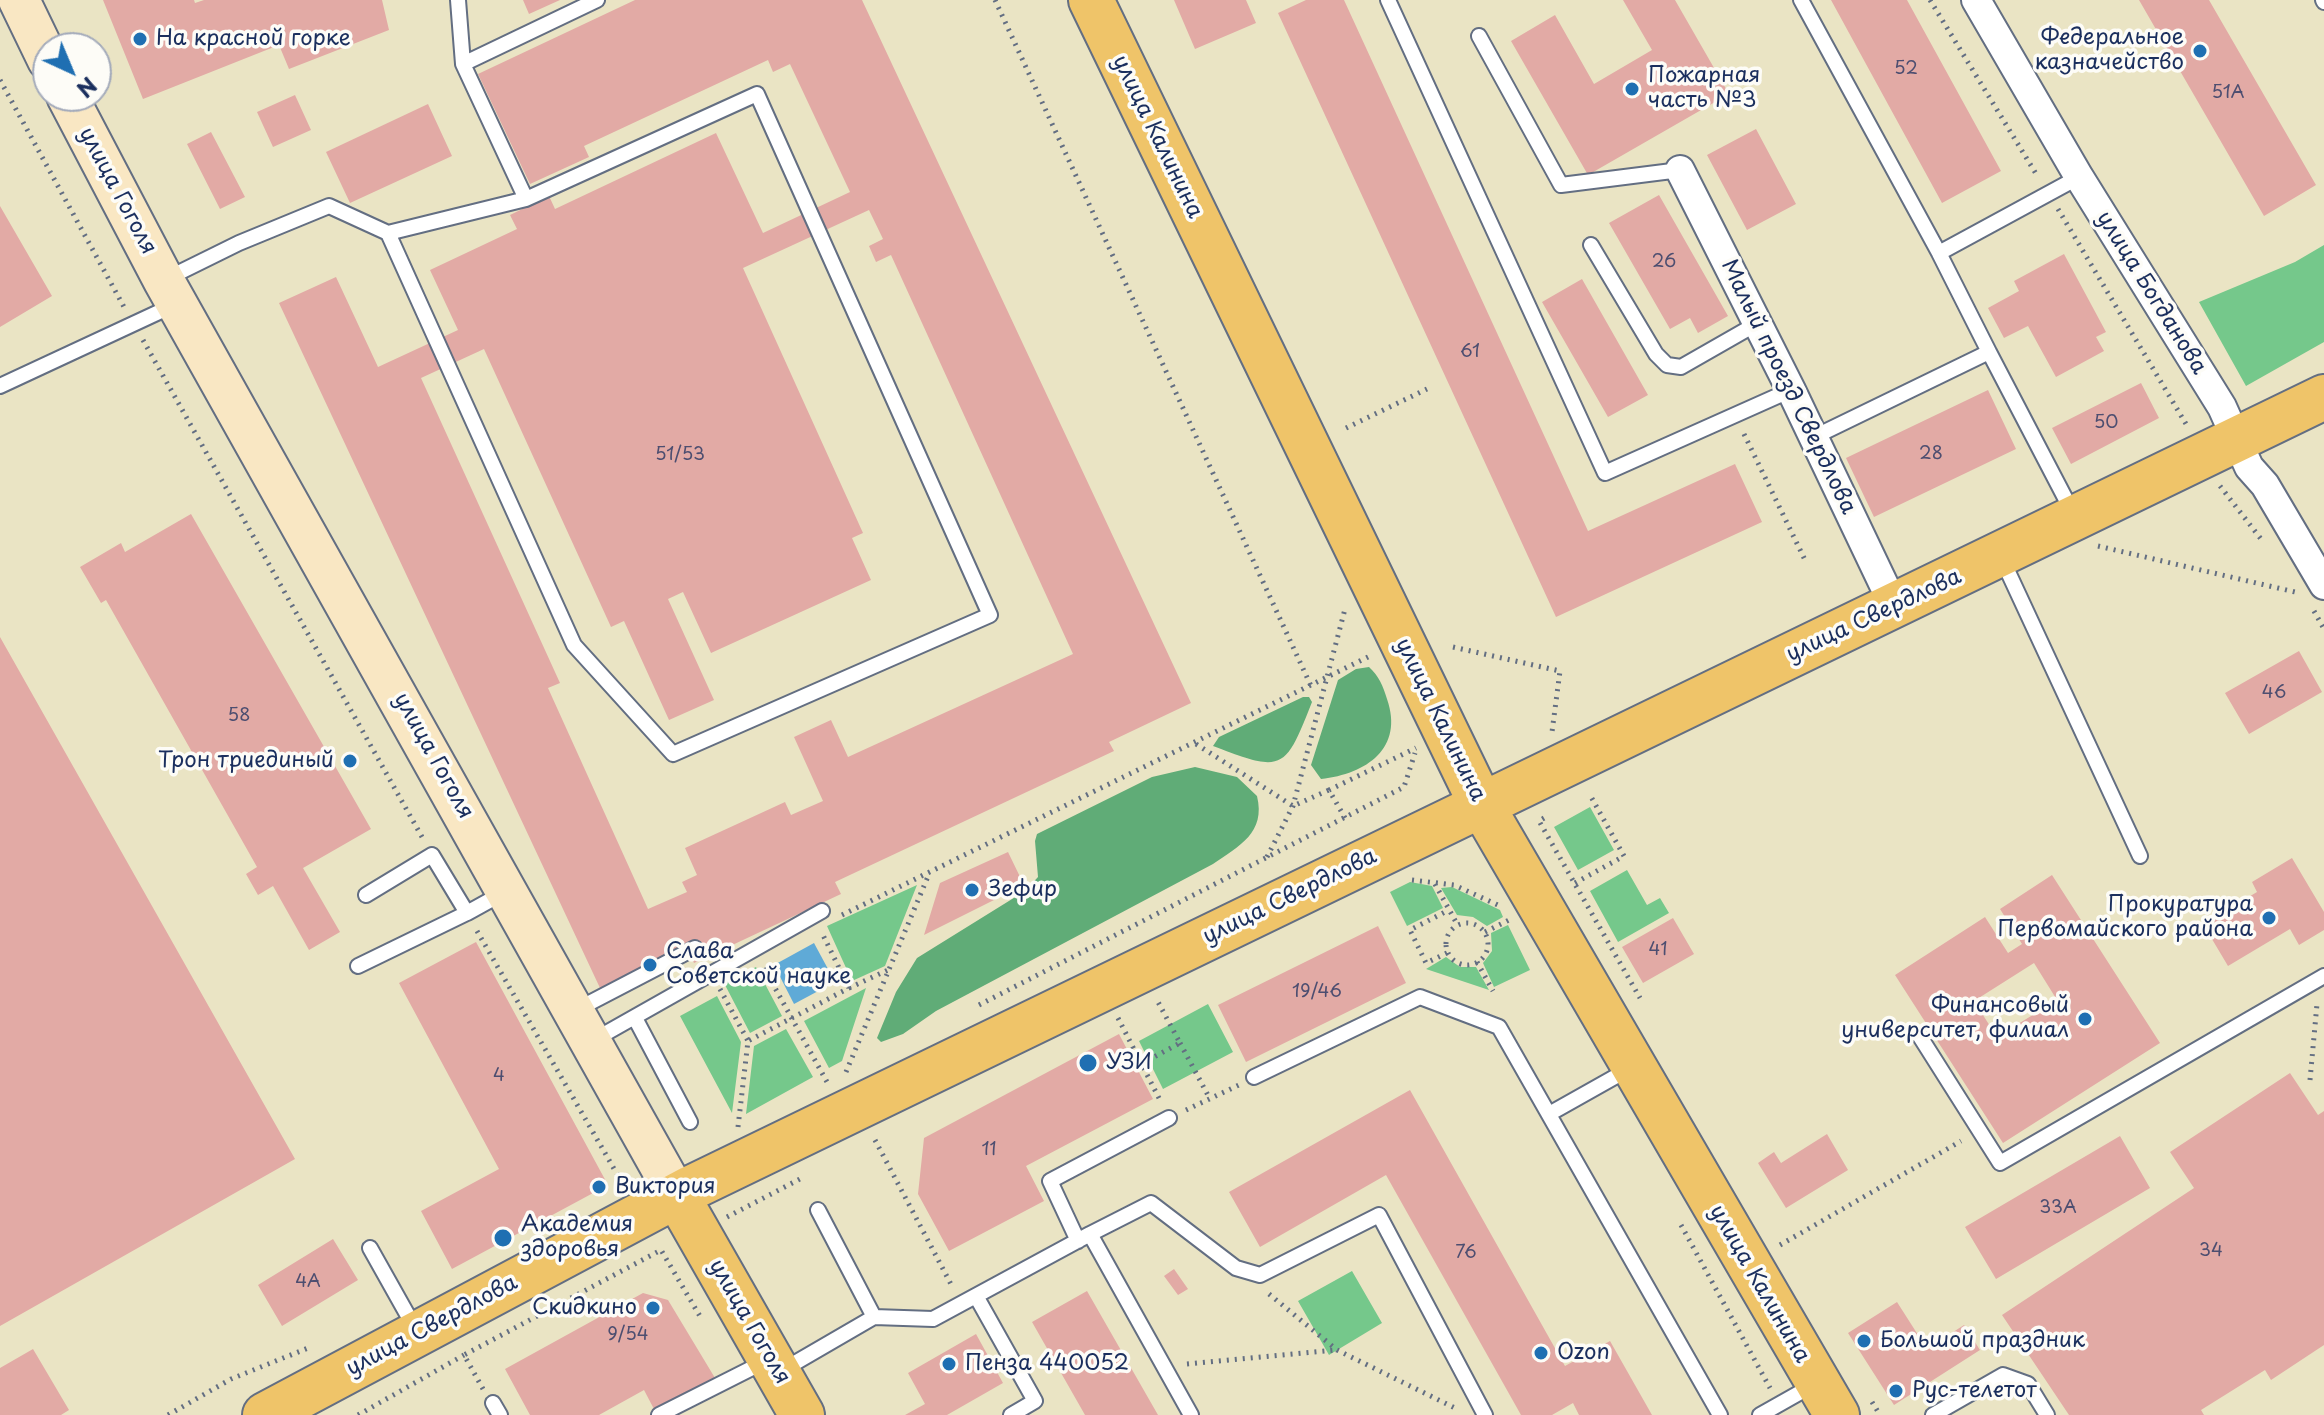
<!DOCTYPE html>
<meta charset="utf-8">
<style>
body{margin:0}
#map{position:relative;width:2324px;height:1415px;overflow:hidden;background:#eae4c4;font-family:"Playpen Sans",sans-serif}
canvas{display:block}
.north{position:absolute;left:32px;top:32px;width:80px;height:80px;box-sizing:border-box;background:#fdfcf7;border:2px solid #a3aaba;border-radius:50%;rotate:136deg;font-size:22px;font-weight:700;line-height:32px;text-align:center;color:#1b2f5e}
.north::after{content:'';display:block;margin:auto;width:28px;height:36px;background:#1f6fb2;clip-path:polygon(50% 0,100% 100%,50% 72%,0 100%)}
</style>
<div id="map">
<canvas width="2324" height="1415"></canvas>
<div class="north">N</div>
</div>
<script>
const ctx = document.querySelector('canvas').getContext('2d');
ctx.lineJoin = 'round';
function paint(path, color) { ctx.fillStyle = color; ctx.fill(path, 'evenodd'); }
function strokePath(path, color, width, dash) { ctx.strokeStyle = color; ctx.lineWidth = width; ctx.lineCap = dash ? 'butt' : 'round'; ctx.setLineDash(dash || []); ctx.stroke(path); }
function write(font, color, halo, rows, align = 'center') {
  ctx.font = font + ' "Playpen Sans",sans-serif'; ctx.lineWidth = 7; ctx.setLineDash([]); ctx.textBaseline = 'middle'; ctx.strokeStyle = halo; ctx.fillStyle = color; for (const [text, x, y, turn = 0] of rows) {
    ctx.save(); ctx.translate(x, y); ctx.rotate((+turn || 0) * Math.PI / 180); ctx.textAlign = isNaN(turn) ? turn : align; if (halo) ctx.strokeText(text, 0, 0); ctx.fillText(text, 0, 0); ctx.restore();
  }
}
paint(new Path2D(`
 M2324,245V342L2246,386L2199,302L2295,262Z
 M1590,807L1614,850L1578,870L1554,827Z
 M1627,870L1647,905L1660,898L1669,913L1618,942L1590,891Z
 M1410,882L1432,886L1443,908L1407,926L1390,892Z
 M917,885L885,966L852,981L827,926Z
 M1452,887L1500,910L1503,917L1487,926L1473,917L1457,915L1441,888Z
 M1508,925L1530,970L1494,987L1483,963L1492,951L1491,933Z
 M1446,957L1460,967H1476L1489,990L1426,969Z
 M756,967L782,1016L750,1033L724,983Z
 M866,988L842,1061L829,1068L804,1021Z
 M717,996L741,1042L732,1113L680,1016Z
 M1208,1004L1233,1052L1163,1089L1139,1041Z
 M786,1029L813,1077L746,1114L754,1046Z
 M1352,1271L1382,1323L1329,1355L1298,1301Z`), '#75c88b');
paint(new Path2D(`
 M1369,667C1379,676 1383,686 1387,699C1404,748 1367,774 1321,779L1311,765L1338,680L1356,669Z
 M1303,697H1309L1312,702C1285,771 1283,773 1213,746L1219,737Z
 M1195,767L1237,777L1257,796C1266,833 1239,846 1213,864L936,1011L903,1034L881,1042L877,1038L896,992L917,958L1025,891L1038,877L1035,841L1037,834L1152,777Z`), '#60ac77');
paint(new Path2D(`
 M814,943L835,982L794,1004L774,965Z`), '#5faad7');
paint(new Path2D(`
 M103,0H194L195,3L204,0H382L389,30L289,69L279,45L143,99Z
 M523,0H560L529,14Z
 M635,0H862L1191,703L1109,742L1114,751L835,882L841,894L694,963L687,948L600,988L279,303L336,277L378,367L458,330L430,270L517,229L510,215L549,196L555,209L716,133L763,233L850,192L790,64L773,72L768,60L584,146L589,157L530,184L478,74ZM869,210L883,239L869,246L876,262L891,255L1073,654L848,757L831,720L794,737L823,801L791,815L785,802L685,848L697,875L682,882L687,892L648,909L548,688L560,683L421,378L484,349L611,627L624,621L669,720L714,700L668,599L683,592L711,653L871,580L852,538L863,533L743,268Z
 M1174,0H1246L1256,23L1195,49Z
 M1306,0H1344L1588,531L1735,464L1762,522L1556,617L1278,13Z
 M1623,0H1675L1729,94L1588,175L1511,41L1555,15L1594,84L1652,50Z
 M1831,0H1907L2001,171L1942,203Z
 M2139,0H2209L2316,185L2264,216Z
 M295,95L311,130L273,147L257,112Z
 M428,104L452,156L350,203L326,152Z
 M1756,129L1796,204L1747,230L1707,155Z
 M211,132L245,197L220,209L187,144Z
 M1659,195L1728,316L1698,333L1690,318L1670,329L1609,223Z
 M0,206L52,296L0,327Z
 M2064,254L2106,332L2096,337L2104,351L2056,377L2028,326L2004,338L1988,308L2019,291L2014,281Z
 M1582,279L1648,395L1608,417L1542,302Z
 M2141,383L2159,418L2071,464L2052,428Z
 M1988,390L2016,449L1874,517L1846,458Z
 M191,514L371,829L303,868L340,932L309,950L273,886L258,895L246,874L257,867L106,600L101,603L80,567L121,543L125,552Z
 M0,637L295,1159L0,1326Z
 M2299,651L2322,692L2249,734L2225,693Z
 M1008,852L1024,885L924,935L940,883Z
 M2292,858L2324,912V930L2299,945L2290,929L2228,966L2203,924L2257,892L2252,882Z
 M2052,875L2160,1043L2003,1143L1895,975L1985,917L2008,953L2022,944L2000,909ZM2034,963L2057,1000L1997,1037L1974,1001Z
 M1673,918L1694,954L1643,983L1622,947Z
 M1378,926L1406,983L1246,1062L1218,1005Z
 M476,942L608,1185L452,1269L421,1211L499,1169L399,983Z
 M1119,1034L1153,1099L1026,1166L1044,1201L949,1251L918,1194L924,1138Z
 M2290,1073L2318,1115L2324,1111V1345L2271,1380L2265,1370L2201,1410L2204,1415H2069L2002,1315L2194,1188L2170,1152Z
 M1410,1090L1565,1366L1610,1341L1652,1415H1579L1573,1403L1552,1415H1521L1386,1175L1260,1247L1229,1192Z
 M1827,1134L1848,1170L1786,1208L1758,1163L1774,1152L1781,1163Z
 M2120,1136L2150,1188L1996,1279L1965,1227Z
 M333,1239L358,1280L282,1326L258,1285Z
 M1174,1269L1188,1289L1178,1295L1164,1276Z
 M1087,1291L1158,1415H1085L1032,1322Z
 M643,1293L668,1300L715,1378L655,1411L644,1390L599,1415H530L505,1369Z
 M1897,1302L1927,1349L1964,1325L1980,1350L1894,1405L1848,1333Z
 M976,1334L1003,1383L947,1415H905L925,1404L908,1373Z
 M33,1349L69,1410L61,1415H0V1368Z`), '#e2aaa5');
const service = new Path2D(`
 M458,0L463,64
 M1388,0L1605,473L1791,390
 M1801,0L1939,253
 M2323,0L2324,2
 M1479,36L1561,185L1680,170
 M526,199L463,64L597,0
 M1591,245L1656,354L1667,365L1681,367L1758,323
 M164,280L239,243L329,206L388,233L526,199L757,94L990,615L673,754L574,645L388,233
 M1989,352L1939,253L2079,177
 M0,386L174,305
 M1814,437L1989,352L2074,515
 M2002,559L2140,856
 M366,895L432,855L467,913L505,892
 M358,966L467,913
 M576,1010L695,948
 M635,1018L690,1122
 M1919,1035L2000,1163L2324,976
 M592,1041L822,911
 M1254,1077L1420,997L1499,1027L1720,1415
 M1549,1114L1629,1069
 M818,1210L874,1317
 M1090,1234L1151,1203L1236,1268L1260,1275L1379,1215L1485,1415
 M1078,1241L1050,1181L1169,1118
 M370,1248L416,1330
 M976,1296L1035,1401L1011,1415
 M781,1371L874,1317L933,1319L1090,1234L1191,1415
 M493,1403L500,1415
 M659,1415L766,1361
 M1760,1415L1815,1384
 M1933,1415L2003,1375L2028,1384L2047,1415`);
const minor = new Path2D(`
 M1976,0L2079,177L2222,407L2249,467L2265,485L2324,585
 M1680,170L1791,390L1894,606`);
const secondary = new Path2D(`
 M19,0L48,60
 M67,96L164,281L677,1196`);
const primary = new Path2D(`
 M1091,0L1481,804L1837,1415
 M677,1196L802,1415
 M265,1415L691,1188L2324,397`);
strokePath(service, '#636e82', 18);
strokePath(minor, '#636e82', 32);
strokePath(secondary, '#636e82', 44);
strokePath(primary, '#636e82', 48);
strokePath(new Path2D(`
 M995,0L1311,686
 M1930,0L2038,177
 M0,80L124,307
 M2058,209L2186,424
 M143,340L422,837
 M1346,428L1427,389
 M1744,434L1805,560
 M2220,486L2261,539
 M2098,546L2295,592
 M2314,611L2324,629
 M1453,647L1560,671L1552,732
 M1196,744L1293,806L1329,790
 M1345,818L1329,790L1416,748
 M1544,818L1539,821L1640,998
 M1267,857L1293,806L1345,609
 M1412,880L1454,885L1498,905
 M1575,883L1624,856L1590,795
 M1435,884L1457,924
 M842,915L1372,655
 M1446 944a21 21 0 1 1 42 0a21 21 0 1 1-42 0Z
 M477,931L624,1186
 M1485,932L1509,920
 M1447,953L1426,963L1410,930L1449,910
 M1477,962L1493,991
 M764,968L827,1082
 M849,988L888,970
 M720,989L748,1041
 M979,1005L1404,787L1415,753
 M1118,1018L1161,1102
 M1180,1043L1210,1099
 M1141,1064L1180,1043L1157,1000
 M846,1072L929,874
 M2310,1080L2317,1004
 M1186,1110L1239,1085
 M738,1127L748,1041L849,988L822,933
 M875,1140L953,1288
 M727,1217L800,1179
 M1681,1225L1770,1388
 M1780,1245L1961,1141
 M1269,1294L1337,1350L1457,1409
 M1187,1364L1336,1350
 M483,1389L464,1355L661,1250L701,1318
 M1872,1402L1880,1415
 M168,1415L231,1379L308,1348
 M358,1415L464,1355`), '#636e82', 5, [2, 6]);
strokePath(service, '#fff', 14);
strokePath(minor, '#fff', 28);
strokePath(secondary, '#f9e7c3', 40);
strokePath(primary, '#efc469', 44);
for (const [x, y, r, color] of [
 [140,39,8,"#1f6fb2"],
 [2200,51,8,"#1f6fb2"],
 [1632,89,8,"#1f6fb2"],
 [350,761,8,"#1f6fb2"],
 [972,890,8,"#1f6fb2"],
 [2269,918,8,"#1f6fb2"],
 [650,965,8,"#1f6fb2"],
 [2085,1019,8,"#1f6fb2"],
 [1088,1063,10,"#1f6fb2"],
 [599,1187,8,"#1f6fb2"],
 [503,1238,10,"#1f6fb2"],
 [653,1308,8,"#1f6fb2"],
 [1864,1341,8,"#1f6fb2"],
 [1541,1353,8,"#1f6fb2"],
 [949,1364,8,"#1f6fb2"],
 [1896,1391,8,"#1f6fb2"]
]) { const dot = new Path2D(); dot.arc(x, y, r, 0, 2 * Math.PI); ctx.fillStyle = color; ctx.fill(dot); strokePath(dot, '#fdfcf7', 3); }
write('18px', '#4d4e70', null, [
 ["52",1906,69],
 ["51А",2228,93],
 ["26",1664,262],
 ["61",1470,352],
 ["50",2106,423],
 ["28",1931,454],
 ["51/53",680,455],
 ["46",2274,693],
 ["58",239,716],
 ["41",1658,950],
 ["19/46",1317,992],
 ["4",499,1076],
 ["11",989,1150],
 ["33А",2058,1208],
 ["34",2211,1251],
 ["76",1466,1253],
 ["4А",308,1282],
 ["9/54",628,1335]
]);
write('22px', '#1b2f5e', '#fdfcf7', [
 ["Федеральное",2184,38,"right"],
 ["казначейство",2184,63,"right"],
 ["На красной горке",156,39],
 ["Пожарная",1648,76],
 ["часть №3",1648,101],
 ["Трон триединый",334,761,"right"],
 ["Зефир",988,890],
 ["Прокуратура",2253,905,"right"],
 ["Первомайского района",2253,930,"right"],
 ["Слава",666,952],
 ["Советской науке",666,977],
 ["Финансовый",2069,1006,"right"],
 ["университет, филиал",2069,1031,"right"],
 ["УЗИ",1106,1063],
 ["Виктория",615,1187],
 ["Академия",521,1225],
 ["здоровья",521,1250],
 ["Скидкино",637,1308,"right"],
 ["Большой праздник",1880,1341],
 ["Ozon",1557,1353],
 ["Пенза 440052",965,1364],
 ["Рус-телетот",1912,1391]
], 'left');
write('22px', '#1b2f5e', '#fdfcf7', [
 ["улица Калинина",1157,137,64],
 ["улица Гоголя",117,191,62],
 ["улица Богданова",2151,293,58],
 ["Малый проезд Свердлова",1788,387,64],
 ["улица Свердлова",1874,616,-25],
 ["улица Калинина",1440,720,64],
 ["улица Гоголя",433,756,61],
 ["улица Свердлова",1290,897,-26],
 ["улица Калинина",1759,1284,60],
 ["улица Гоголя",749,1322,60],
 ["улица Свердлова",432,1326,-28]
]);
</script>
